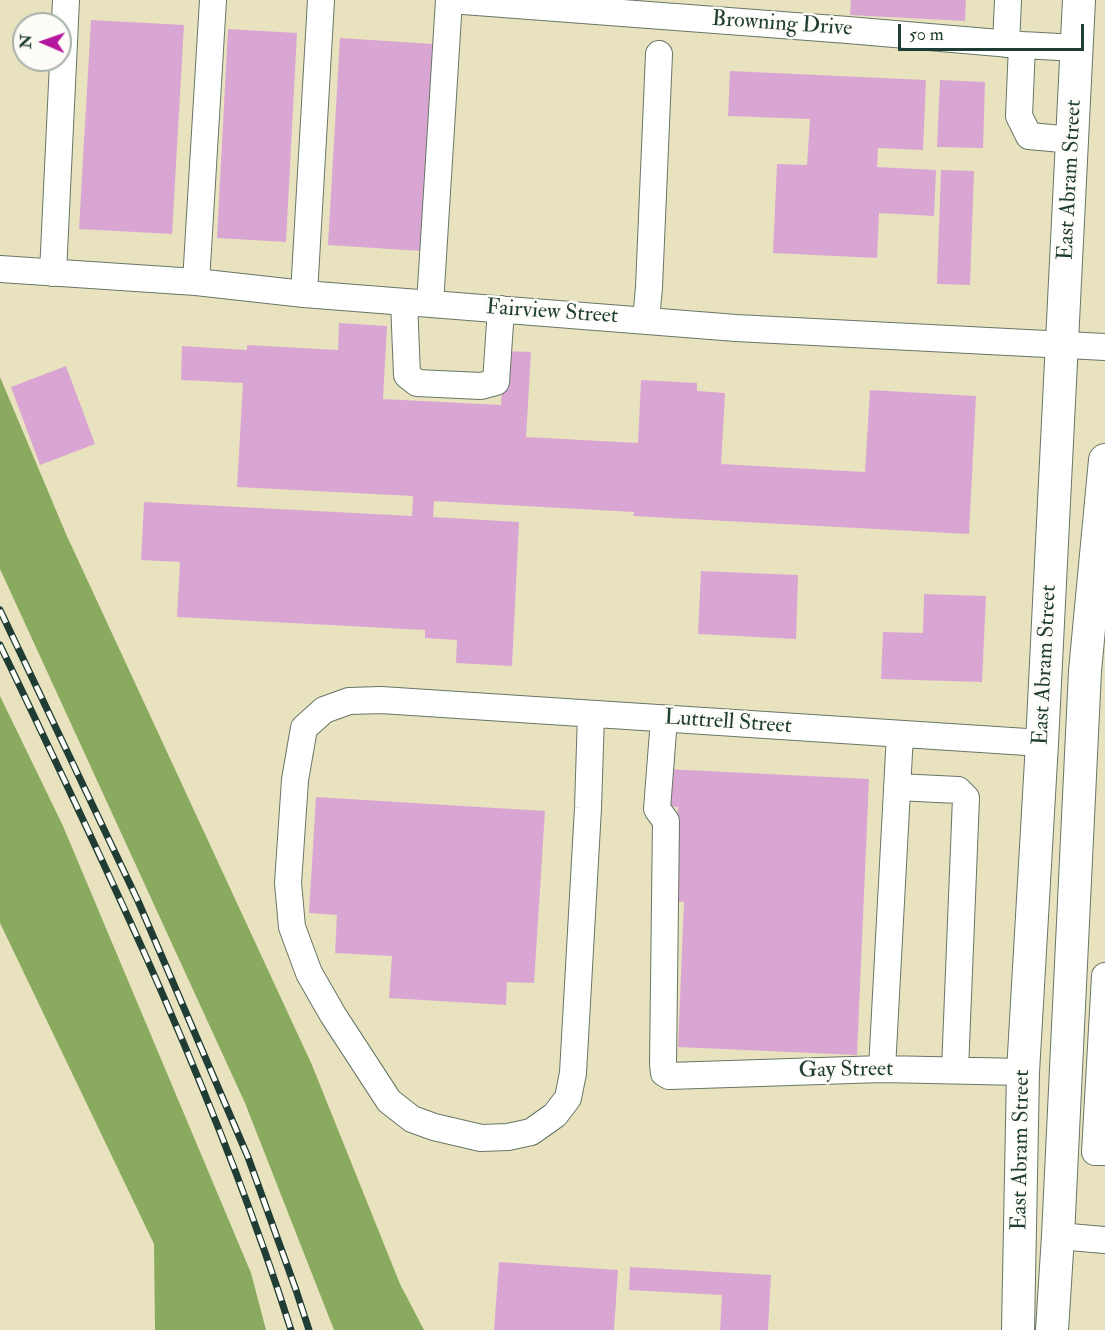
<!DOCTYPE html>
<style>
body{margin:0}
#map{position:relative;width:1105px;height:1330px;overflow:hidden;background:#e9e2bf;font-family:"IM FELL Double Pica",serif}
canvas{display:block}
.north{position:absolute;left:12px;top:12px;width:60px;height:60px;box-sizing:border-box;background:#fdfcf7;border:2px solid #a4b0a9;border-radius:50%;rotate:272deg;font-size:16px;font-weight:700;line-height:24px;text-align:center;color:#1f3d34}
.north::after{content:'';display:block;margin:auto;width:21px;height:27px;background:#b5179e;clip-path:polygon(50% 0,100% 100%,50% 72%,0 100%)}
.scale{position:absolute;left:898px;top:24px;width:186px;height:27px;box-sizing:border-box;border:3px solid #1f3d34;border-top:0;padding-left:8px;font-size:18px;line-height:21px;white-space:nowrap;color:#1f3d34;-webkit-text-stroke:4px #fdfcf7;paint-order:stroke}
</style>
<div id="map">
<canvas width="1105" height="1330"></canvas>
<div class="north">N</div>
<div class="scale">50 m</div>
</div>
<script>
const ctx = document.querySelector('canvas').getContext('2d');
ctx.lineJoin = 'round';
function paint(path, color) { ctx.fillStyle = color; ctx.fill(path, 'evenodd'); }
function strokePath(path, color, width, dash) { ctx.strokeStyle = color; ctx.lineWidth = width; ctx.lineCap = dash ? 'butt' : 'round'; ctx.setLineDash(dash || []); ctx.stroke(path); }
function write(font, color, halo, rows, align = 'center') {
  ctx.font = font + ' "IM FELL Double Pica",serif'; ctx.lineWidth = 5; ctx.setLineDash([]); ctx.textBaseline = 'middle'; ctx.strokeStyle = halo; ctx.fillStyle = color; for (const [text, x, y, turn = 0] of rows) {
    ctx.save(); ctx.translate(x, y); ctx.rotate((+turn || 0) * Math.PI / 180); ctx.textAlign = isNaN(turn) ? turn : align; if (halo) ctx.strokeText(text, 0, 0); ctx.fillText(text, 0, 0); ctx.restore();
  }
}
paint(new Path2D(`
 M0,377L66,534L312,1065L400,1284L424,1330H334L245,1103L0,569Z
 M0,696L63,826L251,1273L266,1330H155L154,1244L0,923Z`), '#8aab5f');
paint(new Path2D(`
 M851,0H966L965,21L850,15Z
 M91,20L184,25L172,234L79,229Z
 M228,29L297,33L286,242L217,238Z
 M340,38L433,44L421,251L328,245Z
 M730,71L926,80L923,150L878,148L877,167L936,170L934,216L879,213L877,258L773,253L777,164L807,165L810,119L728,116Z
 M940,80L985,82L983,148L937,147Z
 M941,170L974,171L970,285L937,284Z
 M339,323L387,326L383,399L501,405L504,351L531,352L526,437L638,443L641,380L697,383V391L725,393L721,464L865,472L870,390L976,396L969,534L633,516L634,512L434,501L433,517L519,522L512,666L456,663L457,640L425,638V630L177,617L180,562L141,560L144,502L412,516L413,496L237,487L243,383L181,380L182,346L247,350V345L338,350Z
 M66,366L95,444L40,465L11,387Z
 M701,571L798,575L796,639L698,634Z
 M924,594L986,596L982,682L881,679L883,632L923,633Z
 M666,769L869,779L857,1055L678,1047L684,902L674,901L678,807L664,806Z
 M316,797L545,811L534,983L507,982L506,1005L389,998L392,956L335,953L337,915L309,913Z
 M499,1262L618,1270L614,1330H494Z
 M630,1267L771,1275L768,1330H720L722,1295L629,1290Z`), '#d9a6d4');
const minor = new Path2D(`
 M450,0L848,30L1022,45L1077,48
 M1006,44L1008,0
 M1022,45L1019,116L1029,136L1073,140
 M0,269L196,282L304,294L736,328L1105,347
 M53,273L66,0
 M196,282L213,0
 M304,294L321,0
 M404,302L407,375L417,383L481,386L496,382L501,309
 M430,304L449,0
 M646,321L649,287L659,54
 M591,714L588,808L573,1073L568,1098L555,1115L531,1132L508,1137L481,1138L434,1127L412,1119L389,1101L333,1015L309,973L292,927L288,883L295,780L304,728L324,710L349,701L381,700L1042,743
 M664,719L657,809L666,821L663,1064L664,1073L669,1076L882,1069L1023,1072
 M897,787L958,790L966,798L955,1070
 M1105,976L1095,1152H1105
 M882,1069L900,734
 M1058,1236L1105,1240`);
const major = new Path2D(`
 M1018,1330L1023,1072L1042,743L1079,0
 M1052,1330L1058,1236L1085,671L1105,460`);
strokePath(minor, '#667765', 28);
strokePath(major, '#667765', 34);
strokePath(minor, '#fff', 26);
strokePath(major, '#fff', 32);
const rail = new Path2D(`
 M0,610L138,901L248,1157L296,1290L309,1330
 M0,645C107,869 216,1093 291,1330`);
strokePath(rail, '#1f3d34', 7);
strokePath(rail, '#fdfcf7', 4.5, [14]);
write('22px', '#1f3d34', '#fdfcf7', [
 ["Browning Drive",782,25,4],
 ["East Abram Street",1071,180,-87],
 ["Fairview Street",552,313,4],
 ["East Abram Street",1046,665,-87],
 ["Luttrell Street",728,723,4],
 ["Gay Street",846,1071,-1],
 ["East Abram Street",1022,1150,-89]
]);
</script>
